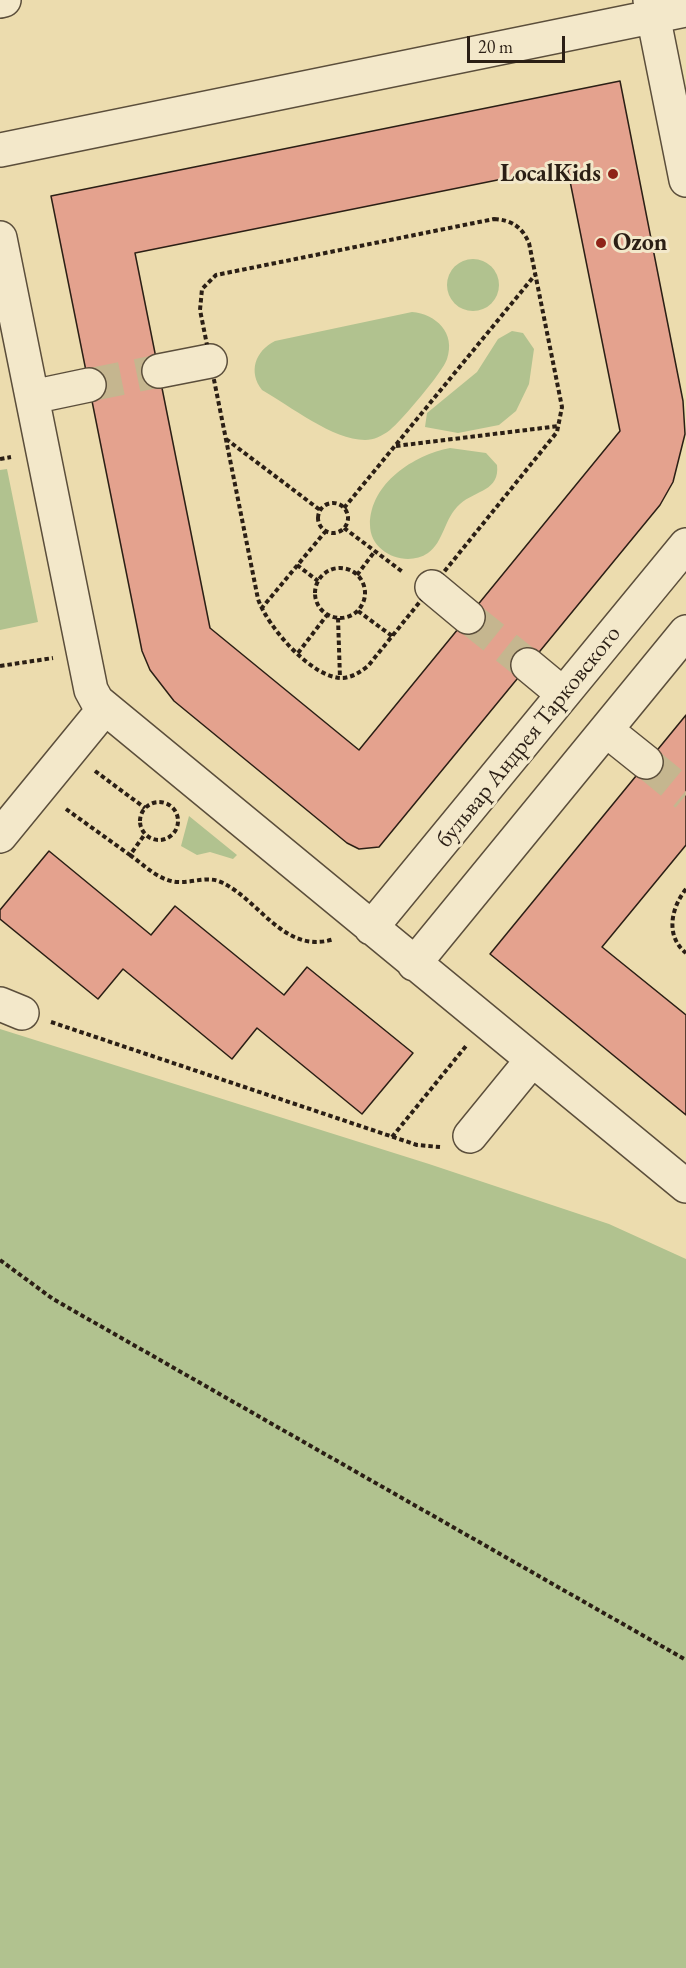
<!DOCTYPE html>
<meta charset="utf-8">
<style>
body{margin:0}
#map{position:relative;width:686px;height:1968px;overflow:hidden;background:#ecdcae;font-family:"EB Garamond",serif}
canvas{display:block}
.scale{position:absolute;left:467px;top:36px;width:98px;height:27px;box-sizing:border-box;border:3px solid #2b1f15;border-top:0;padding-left:8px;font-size:18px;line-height:21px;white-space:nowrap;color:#2b1f15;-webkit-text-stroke:4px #f3e8ca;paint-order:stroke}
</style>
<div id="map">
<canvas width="686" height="1968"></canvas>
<div class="scale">20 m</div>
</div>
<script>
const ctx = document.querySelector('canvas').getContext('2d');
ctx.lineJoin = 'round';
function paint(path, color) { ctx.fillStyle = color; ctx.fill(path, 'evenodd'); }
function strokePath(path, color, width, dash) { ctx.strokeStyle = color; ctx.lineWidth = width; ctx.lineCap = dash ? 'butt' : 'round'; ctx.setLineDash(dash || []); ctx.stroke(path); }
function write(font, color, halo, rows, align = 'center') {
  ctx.font = font + ' "EB Garamond",serif'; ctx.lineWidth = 6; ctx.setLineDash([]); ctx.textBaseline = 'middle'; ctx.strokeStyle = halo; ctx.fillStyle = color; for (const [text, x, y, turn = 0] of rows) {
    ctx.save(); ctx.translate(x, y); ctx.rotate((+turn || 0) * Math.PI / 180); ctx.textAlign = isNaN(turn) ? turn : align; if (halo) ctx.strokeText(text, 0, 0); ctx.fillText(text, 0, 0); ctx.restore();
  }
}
paint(new Path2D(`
 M447 285a26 26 0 1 1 52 0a26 26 0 1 1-52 0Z
 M412,312C436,314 456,333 447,359C443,372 401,421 390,430C382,436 374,440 365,440C333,440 290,406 262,390C248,372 255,351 275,341Z
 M512,331L523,333L534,349L529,384L516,411L499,425L458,433L425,427L427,413L477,372L498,339Z
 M450,448L486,453L497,465C500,491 476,490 460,504C444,518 444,542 428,553C406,568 370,553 370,525C370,483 414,455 450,448Z
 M7,469L38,622L0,630V470Z
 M189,816L237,855L233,859L210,852L197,855L181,846Z
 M0,1029L429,1164L609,1224L686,1259V1968H0Z`), '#b1c28f');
const building = new Path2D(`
 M620,81L683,401L685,434L673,482L660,505L379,847L359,849L347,843L174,701L150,670L142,651L51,196ZM567,166L620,431L359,750L210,628L135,253Z
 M686,715V845L602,947L686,1015V1115L490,954Z
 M49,851L151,935L175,906L284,995L307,967L413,1053L362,1114L257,1028L232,1059L123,969L98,999L0,919V910Z`);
paint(building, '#e4a28e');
strokePath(building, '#2b1f15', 1.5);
strokePath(new Path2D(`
 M89,385L159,371
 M468,617L528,665
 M646,762L686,795`), '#c5b68f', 33, [33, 16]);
const minor = new Path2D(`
 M650,0L686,180
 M0,1L4,0
 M0,150L686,10
 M0,238L91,690L97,701L686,1186
 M159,371L210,361
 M32,397L89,385
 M432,587L468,617
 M528,665L563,694
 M606,730L646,762
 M0,836L104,709
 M371,928L686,545
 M414,964L686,632
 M0,1004L22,1013
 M470,1136L532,1060`);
strokePath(minor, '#5b4e3b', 36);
strokePath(new Path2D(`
 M494,219C512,220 522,227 529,243L562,407L557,432L368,666C360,672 353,677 343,678C312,679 267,626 258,599L200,310L202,289L216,275Z
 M226,439L320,510
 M396,446L559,426
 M0,459L11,457
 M318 518a15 15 0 1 1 30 0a15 15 0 1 1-30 0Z
 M344,508L535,275
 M344,528L404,573
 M297,565L318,581
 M315 593a25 25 0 1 1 50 0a25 25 0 1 1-50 0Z
 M357,575L375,551
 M261,609L325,532
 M358,611L392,636
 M338,618L340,678
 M298,653L327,615
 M0,666L53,658
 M95,771L145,808
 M140 821a19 19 0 1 1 38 0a19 19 0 1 1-38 0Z
 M66,809L130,855L145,834
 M130,855C144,865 159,881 178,882C194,883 208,875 223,883C261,902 285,955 334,939
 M686,889C671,908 665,936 686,953
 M51,1022L417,1145L440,1147
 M392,1137L466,1046
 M0,1260L53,1299L686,1660`), '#2b1f15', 4, [4.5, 3]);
strokePath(minor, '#f3e8ca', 33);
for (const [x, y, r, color] of [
 [613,174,6,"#8f2418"],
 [601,243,6,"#8f2418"]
]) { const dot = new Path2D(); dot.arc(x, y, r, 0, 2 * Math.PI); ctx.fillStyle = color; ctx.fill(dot); strokePath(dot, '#f3e8ca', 2); }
write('bold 24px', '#2b1f15', '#f3e8ca', [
 ["LocalKids",601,174],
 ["Ozon",613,243,"left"]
], 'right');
write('24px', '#2b1f15', '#f3e8ca', [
 ["бульвар Андрея Тарковского",529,737,-51]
]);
</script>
